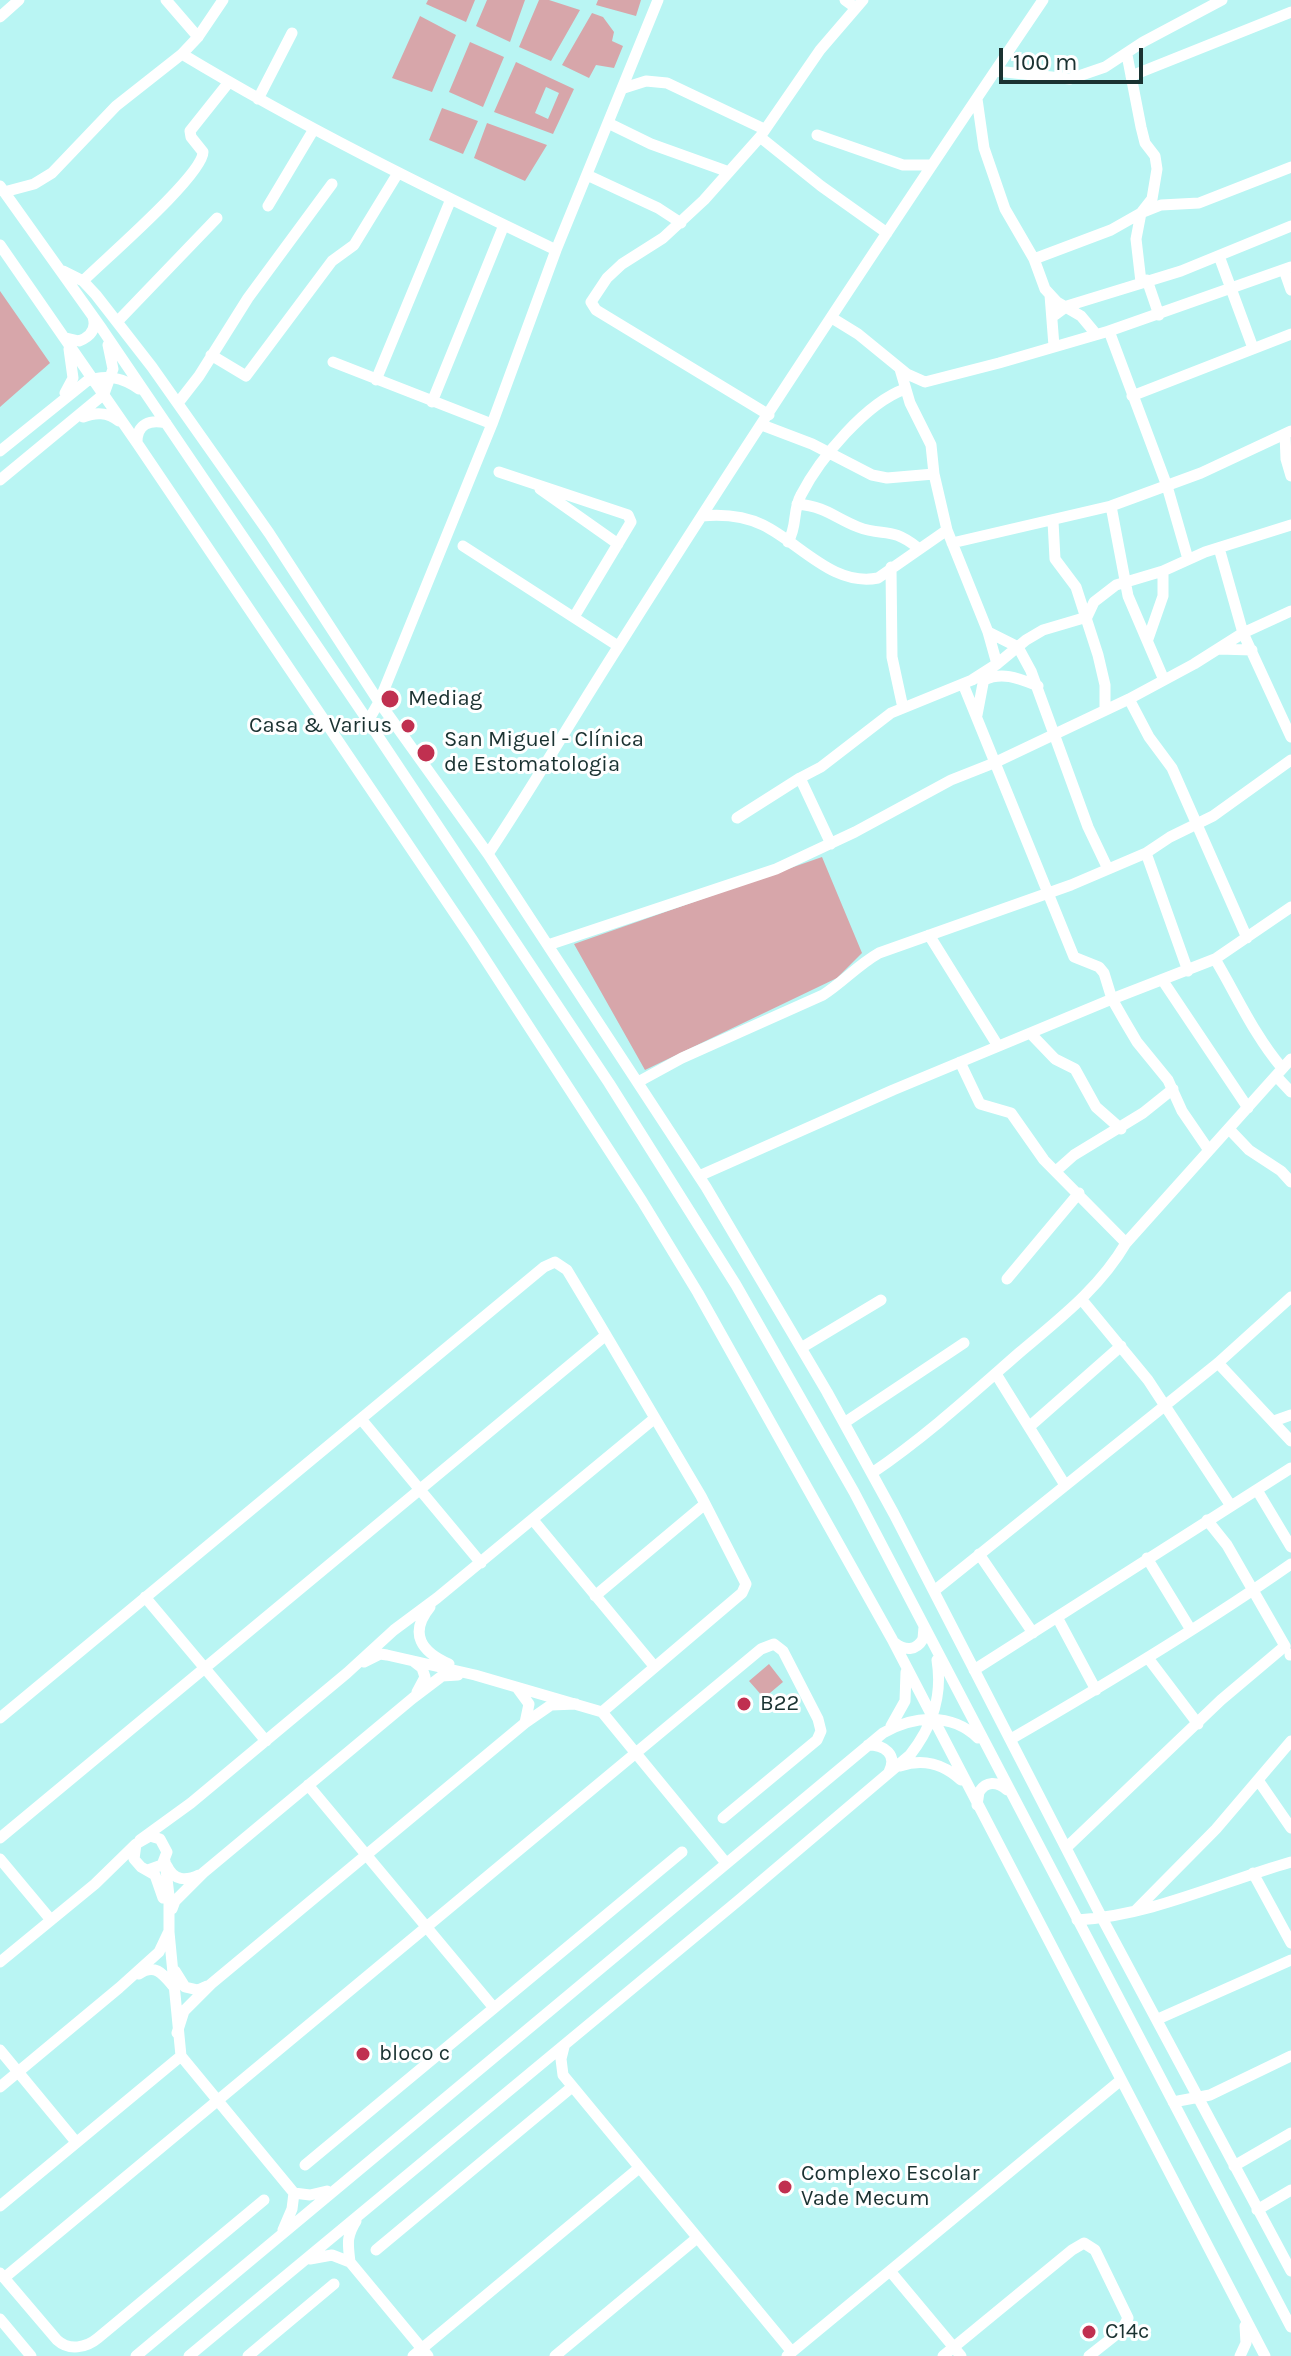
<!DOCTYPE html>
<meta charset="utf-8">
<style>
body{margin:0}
#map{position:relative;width:1291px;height:2356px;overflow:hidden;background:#b9f5f3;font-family:Karla,sans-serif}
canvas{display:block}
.scale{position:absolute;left:999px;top:48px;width:144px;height:36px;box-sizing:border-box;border:4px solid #1a3231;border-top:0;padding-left:10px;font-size:24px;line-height:28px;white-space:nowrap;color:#1a3231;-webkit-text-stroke:6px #fff;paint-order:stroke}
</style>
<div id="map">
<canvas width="1291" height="2356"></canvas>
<div class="scale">100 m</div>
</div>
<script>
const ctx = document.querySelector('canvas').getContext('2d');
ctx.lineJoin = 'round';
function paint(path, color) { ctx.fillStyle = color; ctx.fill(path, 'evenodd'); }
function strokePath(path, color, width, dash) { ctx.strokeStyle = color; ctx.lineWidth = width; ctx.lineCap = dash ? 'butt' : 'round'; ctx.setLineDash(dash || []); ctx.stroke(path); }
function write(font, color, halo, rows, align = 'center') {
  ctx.font = font + ' Karla,sans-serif'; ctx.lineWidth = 6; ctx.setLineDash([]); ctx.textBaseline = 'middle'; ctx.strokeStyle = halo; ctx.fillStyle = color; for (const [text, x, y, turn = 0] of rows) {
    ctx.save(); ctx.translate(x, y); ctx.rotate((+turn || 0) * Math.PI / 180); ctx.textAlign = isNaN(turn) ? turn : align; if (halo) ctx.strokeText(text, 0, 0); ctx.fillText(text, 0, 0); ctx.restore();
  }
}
paint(new Path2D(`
 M428,0H475L466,22L426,4Z
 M487,0H525L510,42L476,26Z
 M539,0H549L580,10L551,61L519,47Z
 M598,0H641L636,16L596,5Z
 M592,13L603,17L614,32L612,41L623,46L614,68L596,65L589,78L562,65Z
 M420,16L456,35L432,92L392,78Z
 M470,42L504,57L483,107L449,92Z
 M516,62L574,89L553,134L494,112ZM546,87L559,93L548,119L535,113Z
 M442,108L478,121L463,154L429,140Z
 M487,123L547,145L525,181L474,158Z
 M0,291L50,363L0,407Z
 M822,857L862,953L837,978L645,1070L574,944Z
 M769,1664L783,1682L764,1698L749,1681Z`), '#d7a6aa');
strokePath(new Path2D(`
 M166,0L198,37
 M845,0L856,8
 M0,17L19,0
 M182,54C303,127 429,189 556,250
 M1127,55L1141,127L1145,143L1155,156L1157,169L1152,199L1141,213L1136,239L1141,282
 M996,71L1070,79L1105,67L1143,42L1222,0
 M1131,76L1291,12
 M624,88L646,81L667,83L764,129
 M258,99L292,33
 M977,99L984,148L1005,209L1034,259L1045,289L1057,302L1081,316L1096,334
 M608,123L651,144L729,172
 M817,135L903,165H932
 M760,137L821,186L887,233
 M587,175L658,208L681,223
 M0,186L102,329L368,721L609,1083L736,1285L854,1492L1291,2327
 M4,192L34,184L52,173L116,106L182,54L198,37L223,0
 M268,206L314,129
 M0,245L137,443L472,939L642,1201L698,1293L892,1639L1265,2356
 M1219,256L1253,348
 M1034,259L1111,230L1141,213L1161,205L1199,203L1291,167
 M1284,270L1291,290
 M63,271L83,281L96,295L152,367L269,533L379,702L488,854L706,1187L827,1392L894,1514L1102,1918L1291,2271
 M1147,280L1159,315
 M83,281C104,260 203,175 203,152L191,137L190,131L229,82
 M1050,295L1054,346
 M1052,317L1067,306L1181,271L1291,226
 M832,318L858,334L907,374L925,382L999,363L1109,331L1291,267
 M117,322L217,218
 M1109,331L1167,486L1188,559
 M66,338L79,341C90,337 97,329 93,317
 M211,355L246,376L332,261L354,245L398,173
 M333,362L492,424
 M900,369L910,403L931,445L934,474L947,530L988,632L997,664
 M376,380L451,199
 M65,393L73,378L69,349
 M1132,396L1291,334
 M432,402L504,225
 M178,403L199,376L248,298L332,184
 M769,415L596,310L591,302L607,278L622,264L663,238L704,200L760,137L820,50L863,0
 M83,417C96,412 107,412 119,421
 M762,425L812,444L872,475L887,478L934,474
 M1285,434L1286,459L1291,476
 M137,442C137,424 150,419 166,423
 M0,451L87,381C106,374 122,377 139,389
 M499,472L628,515L631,522L574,617
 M0,480L104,394L113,369L108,345
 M540,489L618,544
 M797,504C827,507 833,517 858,527C884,537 891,526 918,548
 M1111,506L1128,596L1164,680
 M702,516C723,514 744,516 763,525C800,543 833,587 878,578L947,530
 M1053,521L1055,559L1076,587L1098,655L1105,685V710
 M788,542C798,525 792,511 801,495C820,458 866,403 905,389
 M952,543L1111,506L1201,473L1291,431
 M463,546L618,646
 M1219,548L1243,633L1291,737
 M891,567L892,657L903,708
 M1087,617L1094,602L1116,585L1163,571L1205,552L1291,525
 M988,632L1018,647L1031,671L1088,827L1108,869
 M1148,639L1163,596V571
 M1219,649L1252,650
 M984,680C1003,671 1020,679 1038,686
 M963,684L1074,957L1099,967L1104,973L1112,999L1124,1020L1137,1042L1168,1080L1182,1111L1208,1149
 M1129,699L1149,737L1172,768L1247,938
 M977,715L985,673
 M368,721L379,702L492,424L556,250L658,0
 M737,818L800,778
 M831,844L800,778L821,767L891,713L972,680L997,664L1026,640L1043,630L1087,617
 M1146,853L1188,971
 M488,854C534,785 575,714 620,644C757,427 899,213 1043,0
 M929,935L998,1046
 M548,945L776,869L855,832L951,780L994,763L1129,699L1194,664L1243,633L1291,611
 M1215,959C1237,996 1254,1035 1282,1068
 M1163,981L1248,1108
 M1031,1034L1055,1059L1075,1069L1096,1107L1121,1129
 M960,1062L980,1104L1011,1113L1044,1160L1126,1243
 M1276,1076L1291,1092
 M638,1082L682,1058L823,995C843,982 858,965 879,953L1071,885L1146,853L1170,837L1213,816L1291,760
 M1230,1130L1249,1150L1281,1171L1291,1182
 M1056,1171L1074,1155L1143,1113L1173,1089
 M699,1176L893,1090L1112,999L1215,959L1291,907
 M1007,1279L1079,1193
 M1082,1300L1148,1380L1231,1506
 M801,1348L881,1300
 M1218,1363L1291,1441
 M996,1374L1065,1485
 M361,1419L481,1563
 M1274,1421L1291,1415
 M844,1423L964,1343
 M1029,1427L1121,1346
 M872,1473C925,1437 971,1395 1019,1353C1059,1319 1099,1289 1126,1243L1291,1059
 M1257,1490L1291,1547
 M533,1520L654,1666
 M979,1554L1033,1633
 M1147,1558L1191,1630
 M934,1591L1218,1363L1291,1297
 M595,1596L705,1504
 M145,1597L266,1741
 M430,1607C408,1634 422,1652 449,1664
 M1057,1617L1096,1690
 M895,1643C905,1651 916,1651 923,1639L924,1627
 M1290,1655L1291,1654
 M1148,1658L1198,1724
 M413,1661L422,1668L425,1677L417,1692
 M364,1662L380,1654L387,1655L475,1675L602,1712L726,1863
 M974,1670L1291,1468
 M518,1689L529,1704L525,1723
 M0,1718L544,1267L555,1262L567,1270L600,1325L701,1496L746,1584L742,1593L602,1712
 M891,1726L905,1701L906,1672
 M1011,1739C1106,1684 1201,1627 1291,1564
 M868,1745C884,1745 898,1754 889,1772
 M900,1766C923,1758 944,1764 961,1780
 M1258,1780L1291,1828
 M308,1785L494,2008
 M977,1805L979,1792C986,1781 997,1781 1007,1790
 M0,1838L606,1335
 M140,1840L191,1803L347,1673L394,1630L437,1598L655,1418
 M1067,1847L1221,1700L1285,1646L1227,1545L1207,1520
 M0,1859L51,1920
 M165,1861L169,1896V1932L181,2056L294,2193L310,2195L327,2191
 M167,1866C174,1881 186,1881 199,1875
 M148,1870L162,1865L167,1852L160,1839L150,1836L136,1844L134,1859L141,1867L155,1875L163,1898
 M1253,1873L1291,1943
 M172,1909L175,1901L203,1873L413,1698L442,1676L458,1675
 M1136,1910L1216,1829L1291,1741
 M1077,1920C1150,1916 1221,1882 1291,1862
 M0,1962L95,1884L136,1844
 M175,1971L185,1987L198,1990L207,1986
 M139,1974C155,1963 163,1974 173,1986
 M1158,2019L1291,1960
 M177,2033L184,2011L211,1984L525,1723L551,1705L576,1704
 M564,2047L561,2059L563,2075L792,2352
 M0,2050L76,2142
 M0,2087L119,1988L159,1952L168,1933
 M1173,2102L1210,2095L1291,2056
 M305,2165L682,1852
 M1234,2166L1291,2133
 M0,2206L181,2056
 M1257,2210L1291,2190
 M283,2230L292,2209L294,2193
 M376,2250L572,2087
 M310,2259L332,2255L350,2262L428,2356
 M350,2262C348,2244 346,2237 356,2221
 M890,2271L961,2356
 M0,2273L57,2340C69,2351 86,2348 98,2338L264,2200
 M4,2278L761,1649L774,1644L783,1651L818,1719L821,1731L817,1740L723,1818
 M0,2319L31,2356
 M136,2356L883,1733C913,1716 951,1712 978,1738
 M189,2356L739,1900L910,1755C932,1727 943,1697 937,1660
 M248,2356L334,2284
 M413,2356L639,2168
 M555,2356L697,2238
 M787,2356L1121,2080
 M943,2356L1072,2250L1084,2243L1095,2250L1128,2318L1122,2330L1089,2356
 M1240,2356L1246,2343L1245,2326`), '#fff', 11);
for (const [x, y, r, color] of [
 [390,699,10,"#c03050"],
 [408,726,8,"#c03050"],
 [426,753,10,"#c03050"],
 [744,1704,8,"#c03050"],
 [363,2054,8,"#c03050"],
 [785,2187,8,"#c03050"],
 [1089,2332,8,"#c03050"]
]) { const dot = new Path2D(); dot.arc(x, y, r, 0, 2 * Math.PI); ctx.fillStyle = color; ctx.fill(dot); strokePath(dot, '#fff', 3); }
write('22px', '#1a3231', '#fff', [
 ["Mediag",408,699],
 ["Casa & Varius",392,726,"right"],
 ["San Miguel - Clínica",444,740],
 ["de Estomatologia",444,765],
 ["B22",760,1704],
 ["bloco c",379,2054],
 ["Complexo Escolar",801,2174],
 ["Vade Mecum",801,2199],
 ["C14c",1105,2332]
], 'left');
</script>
